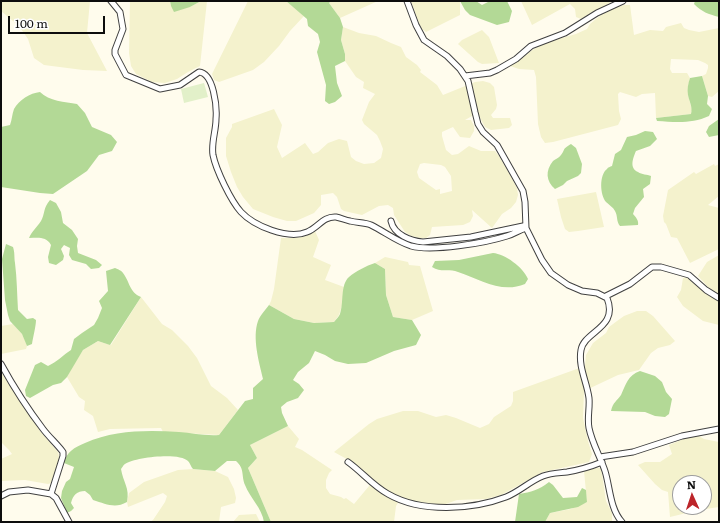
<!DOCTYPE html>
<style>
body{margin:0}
#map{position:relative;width:720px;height:523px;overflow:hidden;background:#fffced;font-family:Literata,serif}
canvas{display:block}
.frame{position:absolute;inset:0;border:2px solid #0d0d0d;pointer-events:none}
.north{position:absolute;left:672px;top:475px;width:40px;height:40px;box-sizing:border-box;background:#fff;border:1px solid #9e9e9e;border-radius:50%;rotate:357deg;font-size:11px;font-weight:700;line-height:16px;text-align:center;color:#0d0d0d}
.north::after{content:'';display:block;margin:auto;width:14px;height:18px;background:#bc252a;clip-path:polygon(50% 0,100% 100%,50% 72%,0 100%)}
.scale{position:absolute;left:8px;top:16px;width:97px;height:18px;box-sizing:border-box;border:2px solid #0d0d0d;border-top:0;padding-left:5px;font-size:12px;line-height:14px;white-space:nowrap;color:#0d0d0d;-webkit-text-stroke:3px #fff;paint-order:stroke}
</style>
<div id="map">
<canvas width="720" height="523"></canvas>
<div class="frame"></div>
<div class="north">N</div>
<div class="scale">100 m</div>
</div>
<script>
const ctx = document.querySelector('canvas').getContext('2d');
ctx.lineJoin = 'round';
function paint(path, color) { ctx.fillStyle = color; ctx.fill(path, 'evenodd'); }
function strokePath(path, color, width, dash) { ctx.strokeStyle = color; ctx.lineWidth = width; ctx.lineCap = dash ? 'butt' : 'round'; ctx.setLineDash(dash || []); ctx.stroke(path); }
paint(new Path2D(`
 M1,1H90L87,33L107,71L83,70L44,65L34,58L28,39L19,26L1,11Z
 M130,1H170L171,6L190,7L201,1H207L200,66L188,72L177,79L165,83L152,82L136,74L131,66L129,53Z
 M248,1H286L304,16L290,31L279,46L264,62L253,70L219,82L214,80L212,74Z
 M331,1H378L340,18L329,3Z
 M411,1H460V15L426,32L422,29L419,23Z
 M521,1H613L581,19L576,17L575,9L570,4L532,25Z
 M624,5H630L634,35L650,30L663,31L666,27L681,23L684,28L689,30L699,32L719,28V91L712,97L708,96L702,76L706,74L708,68V65L705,63L698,60L671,59L670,69L672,73H687L690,78L688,86V95L692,110L691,114L656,118L655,93L642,94L636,97L620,92L618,94L619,111L621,119L618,125L553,142L545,143L541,137L538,124L536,77L534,70L519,69L510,66L534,49L548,42L576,34L587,29L590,24L597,18L607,11Z
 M343,27L359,33L376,36L391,43L401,47L406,57L417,65L421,70L420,72L437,85L443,95L475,82L483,81L490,83L494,87L497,105L496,109L491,115L493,118H510L512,125L509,128L491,130L485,127L479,116H472L465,120H471L474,126V131L470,138L460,137L453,127L442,132V136L446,150L452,155L458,154L469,146L481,151H495L499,156L510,175L517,188L518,195L516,202L511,208L502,214L492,228L472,210L473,216L470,222L463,225L432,227L430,235L426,238H420L411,236L405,232L394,215L393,208L388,205L379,206L362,215L344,211L341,209L337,197L333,193L321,195V205L314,213L296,221H287L273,217L253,209L243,197L237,187L231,172L226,156V138L232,127V124L274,109L282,125L277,147L282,158L305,143L313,154L318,152L328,143L339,139L347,141L351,157L356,161L364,164L374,163L381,158L383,149L380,141L377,135L364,124L362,120L369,102L375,94L363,88L364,82L356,77L345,61V54L341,40ZM424,163L441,165L445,167L451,176L452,191L440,194V189L436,190L419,178L417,172L420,164Z
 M482,30L489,37L499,63L482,64L478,62L458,44L462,40Z
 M714,164L715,166L719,164V196L708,205L719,208V249L690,263L677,238L671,237L666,224L664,222L663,216L668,190L694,172L696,174Z
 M596,192L604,227L578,231L569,232L565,229L561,217L557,199Z
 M315,231L319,240L313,257L331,265L325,280L344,287L342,306L339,315L334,322L314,323L294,319L269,305L271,301L274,289L281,238H295L306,236Z
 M719,255V295H718L708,287L698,276L707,262Z
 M385,257L408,262L409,265L420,266L433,311L412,320L393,317L386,295L385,269L375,263Z
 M690,277L707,294L719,301V325L703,321L683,306L677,297L681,290L683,278Z
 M141,297L162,324L172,330L188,346L197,358L211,386L227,398L238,410L219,435L163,432L161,428L110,429L98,432L93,416L84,410L85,401L79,397L67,377L72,367L83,350L98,341L111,345Z
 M637,311H646L653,316L675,341L670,345L658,348L651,353L639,370L618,375L584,391L583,418L588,441L592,454L589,462L543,472L501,495L486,499L457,500L443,505L412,501L401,498L396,506L394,522H271L248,468L257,458L250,445L288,426L299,439L295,447L302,450L332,470L329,473L326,480V488L330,494L341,497L344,499L346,498L354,504L374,480L354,463L334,452L369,424L377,419L403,411H418L436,417L446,415L456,418L480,428L489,424L494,417L511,406L513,401V392L585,366L586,355L593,343L606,333L609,327L617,321L624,316Z
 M13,324L22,334L25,340L27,346L26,349L1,354V326Z
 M1,372L40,431L58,452L59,457L58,465L51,483L48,484L25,480L1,481V459L12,454L9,450L1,442Z
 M699,436L704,439L719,442V507L699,510L670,517L668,492L662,490L655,484L638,465L645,462H660L672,454L669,445L686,438ZM680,483H704V507H680Z
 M596,468H601L606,501L612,513V522H545L550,513L571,509L587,502L584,471Z
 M193,469L215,471L228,477L234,489L236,498L235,503L221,507L219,522H150L153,520L165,502L167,496L163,493L128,507L127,502L129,493L144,482L178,470Z
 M256,514L260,522H233L239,515Z`), '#f4f2cd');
paint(new Path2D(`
 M170,1H201L190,7L174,12L171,6Z
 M286,1H331L329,3L340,18L343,27L341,40L345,54V61L335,66L337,83L342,96L335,102L329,104L325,101L326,85L317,52L320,42L318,34L308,26L307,19Z
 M460,1H476L482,5L490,1H507L512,11L509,22L497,25L470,15L465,10Z
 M695,1H719V17C708,14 702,12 694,4Z
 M702,76L708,96L707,104L712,109L709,116C692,124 675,122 657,121L656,118L691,114C693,107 689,101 688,95C687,89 688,84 690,78Z
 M40,92C49,101 65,102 77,104L85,113L92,127L111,135L117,142L112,151L99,155L87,171L53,194L40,193L1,187V127L10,125C12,120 12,114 14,109C19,100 30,93 40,92Z
 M719,119V135L709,137L706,132L709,126Z
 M645,131L653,132L657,139L650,146L636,151C633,158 629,168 638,172C642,175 647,174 651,176L650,184L643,189L644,197L635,208L633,214C636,217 639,221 638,225L620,226C616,221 618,216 615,211C613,207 609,205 606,202C600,195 599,175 607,169C608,167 610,167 612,166L615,154L621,150L627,137L636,135Z
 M571,144L576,148L582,164L581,173L578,176L567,181L563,185L555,189C546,181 545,171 553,161C555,159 559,158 561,155C566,149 561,150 571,144Z
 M50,200L56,203L61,212L63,223L72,230L78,239L77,246L78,253L96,260L102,265L99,268L91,269L86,264L72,260L69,255L70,248L64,245L61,249L64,256L63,260L56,265L49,263L48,257L51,245C46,236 38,238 29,238C32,231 37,227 41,221C45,214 43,208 50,200Z
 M6,244L13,247C15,253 14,257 15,263C17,279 17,294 18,310L27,319L33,318L36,320C36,326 33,337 32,344L27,346L22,334L10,321L8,315L5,300L2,259Z
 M493,253C505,254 523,267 528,279L525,284C501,294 480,279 458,272C448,268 441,273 432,267L435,261L459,260Z
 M375,263L385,269L386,295L393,317L412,320L421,335L416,345L394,351L366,363L348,364L335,361L325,355L315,351L309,363L298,372L293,380L299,384L304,390L298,398L287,402L281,407L282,413L288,426L250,445L257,458L248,468L271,522H264C262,508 250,498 245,485C241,475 245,469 236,461H227L215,471L193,469C191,467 190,463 188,461C180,452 135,457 125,464C124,464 122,468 121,469C123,482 130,488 127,502C115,509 106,504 93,500L90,495L85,491C77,491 73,495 71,503L74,508L71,511L67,513L61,498L62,491L66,482L70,479L74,467L64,463C67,451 74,448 85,443C114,430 147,430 179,432C192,433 205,436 219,435L245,401L253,399V388L263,379C259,362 252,338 258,321C260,316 265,310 269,305L294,319L314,323L334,322C336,319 339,317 340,314C344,303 340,285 349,277C356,271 366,266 375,263Z
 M115,268C118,269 122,271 123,273C130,282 129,292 141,297L110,345L98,341L83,350L67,377L61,383L53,385L30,398L26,396L25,390L35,365L41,362L48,366C57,362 63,355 71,350L74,339L82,333L94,325L98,318L102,308L99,301L108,291L106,271Z
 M640,371L655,376L662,382L666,392L672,399L669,414L665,417L655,416L645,412L611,411C613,402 617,401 621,395C626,384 628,375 640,371Z
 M549,482L553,485L563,498L577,497L582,488L586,490L587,502L578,507L550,513L545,522H515L519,494C531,492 539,490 549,482Z`), '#b3d996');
paint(new Path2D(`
 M204,83L208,97L184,103L181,89Z`), '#e2f0c9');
const street = new Path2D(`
 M111,1L120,12L123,29L115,50V54L126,75L160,89L180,85L199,72C214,73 217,108 216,119C216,131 211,143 213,155C216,170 231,201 241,212C254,226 288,240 307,232C318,228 323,216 336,217C341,218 345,220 350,221C357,223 364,222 371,225C385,232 396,241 411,246C432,252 485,243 507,236C514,234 519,230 526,228
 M407,1L416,25L424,40L447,56L460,69L468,81L475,112L478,124L483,132L497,145L523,191L525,202L526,228L542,260L551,273L568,285L582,291L597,293L607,298C619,328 584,331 581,350C578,367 587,382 589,398C590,408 587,418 589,428C592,443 600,456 605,471C610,487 610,509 622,522
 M465,76L490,73L497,70L516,59L531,46L565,33L597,13L623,1
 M391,221C394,235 411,241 423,242L471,237L523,226
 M606,296L630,284L652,267H661L689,275L706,290L719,298
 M1,364C13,386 27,408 43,429C49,437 57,444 63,452V456L51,494
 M600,457L633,452L682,436L719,429
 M348,462C362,472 373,486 388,494C421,513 472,510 506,497C519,492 530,481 543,476C551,473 559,473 567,472C579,470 590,467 602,462
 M1,496L9,492L28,490L51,494L56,498L69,522`);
strokePath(street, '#404040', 7);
strokePath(street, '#fff', 5);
</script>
